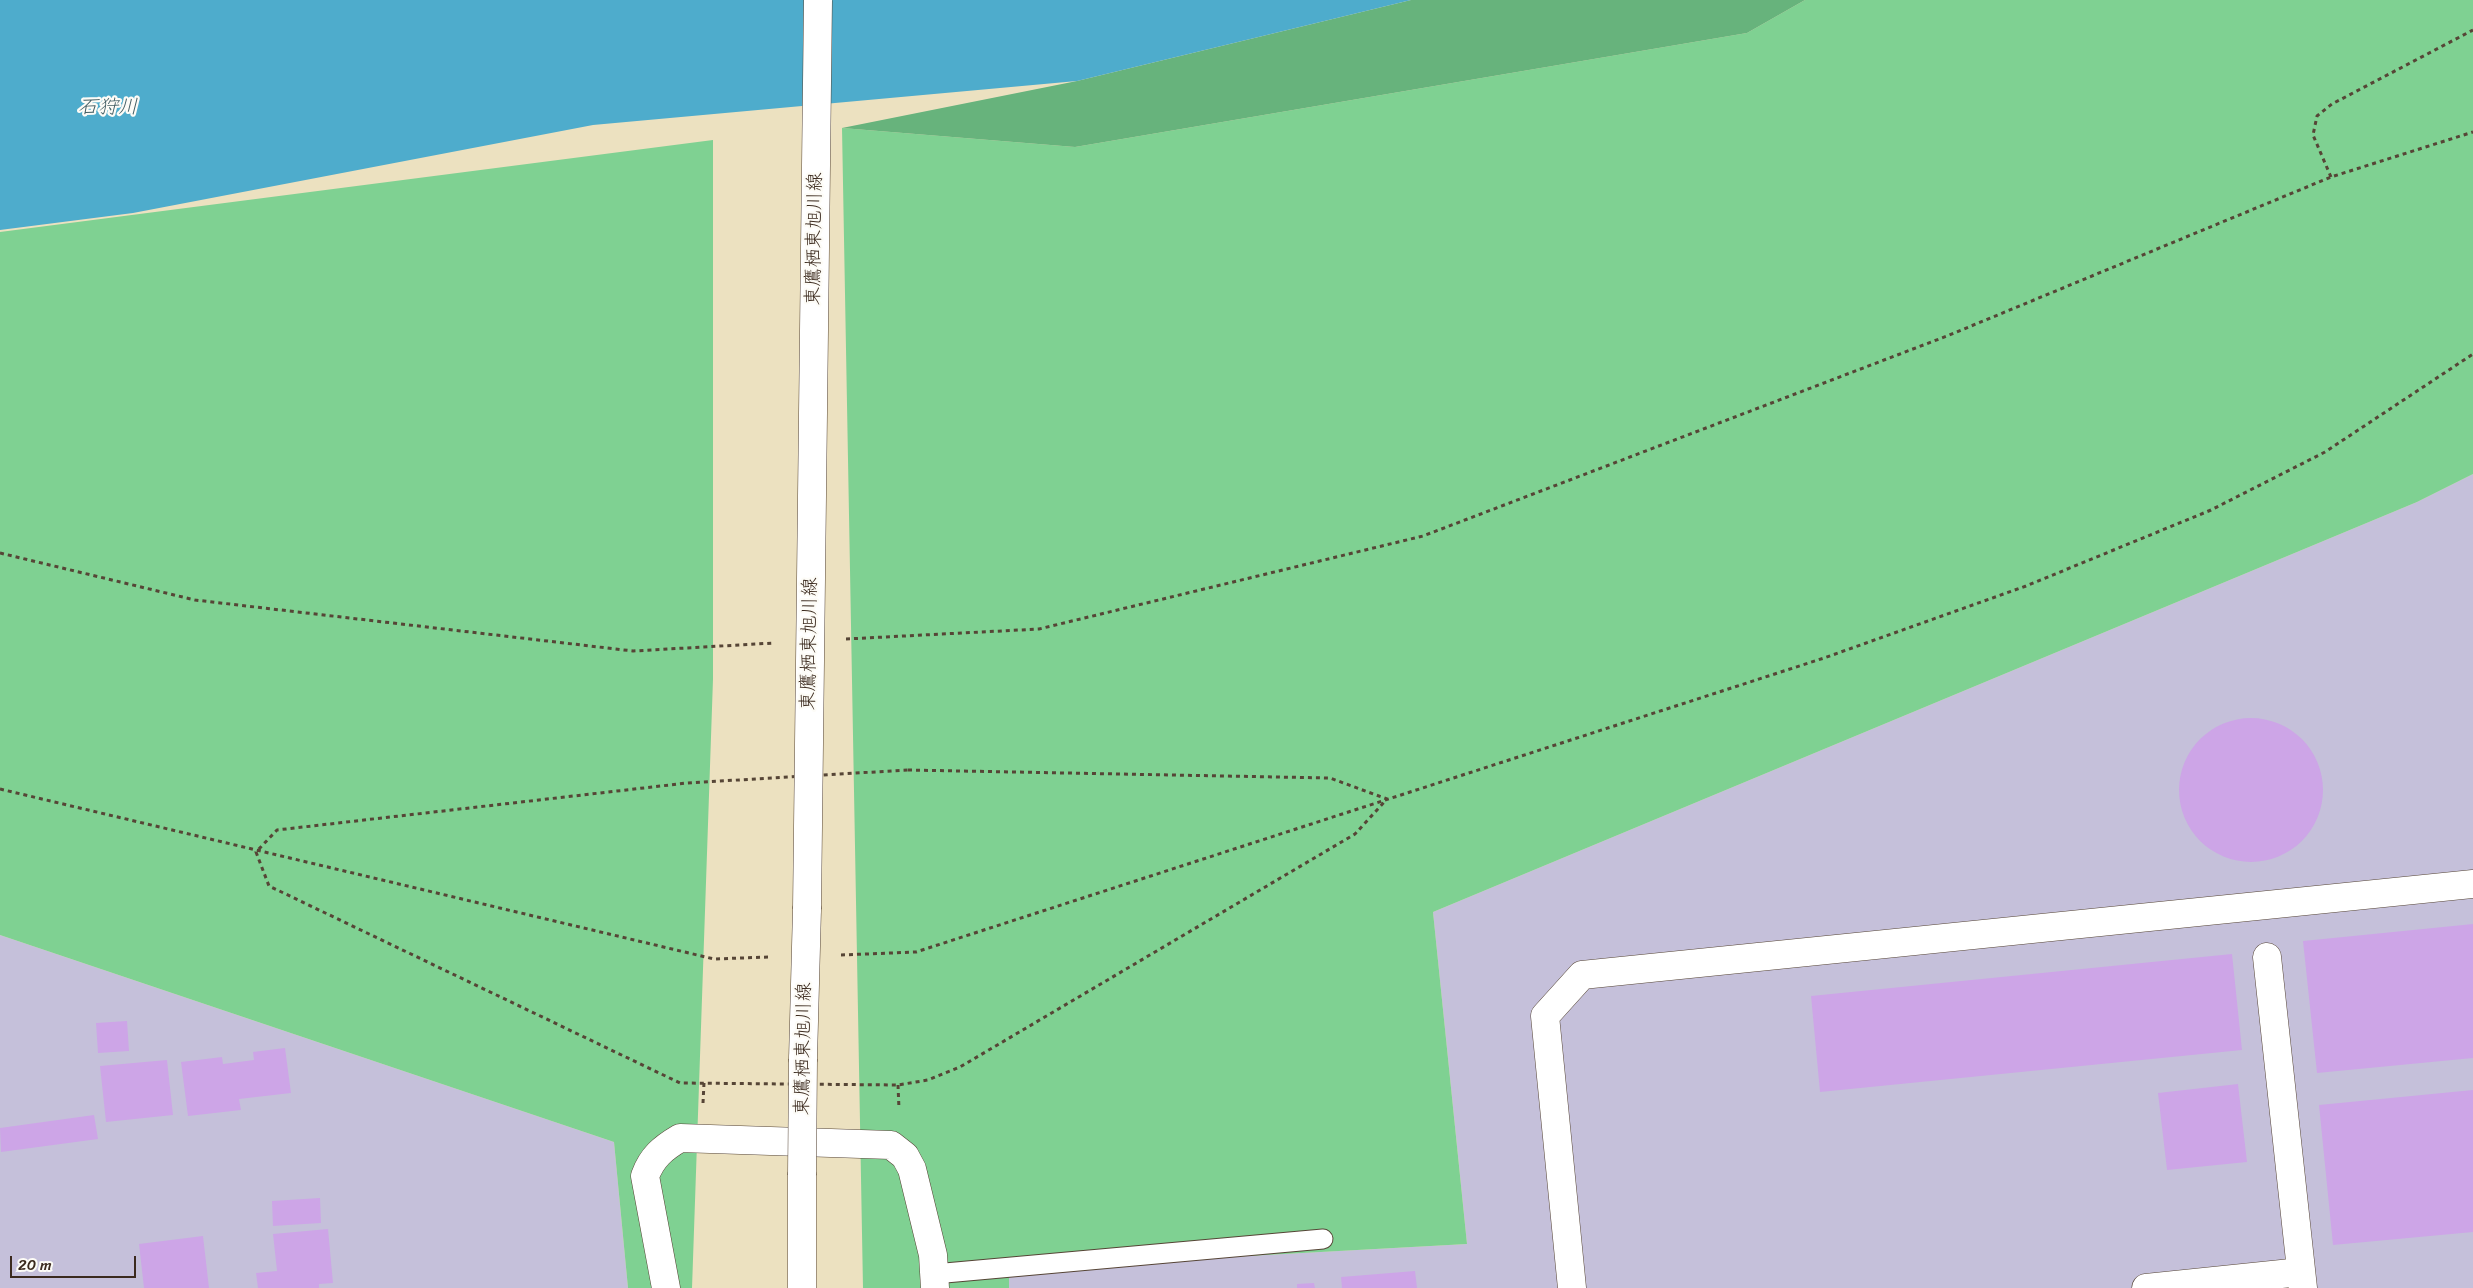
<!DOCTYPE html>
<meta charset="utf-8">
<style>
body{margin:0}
#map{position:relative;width:2473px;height:1288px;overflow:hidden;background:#ece1c0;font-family:Sriracha,sans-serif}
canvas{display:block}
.scale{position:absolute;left:10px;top:1256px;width:126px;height:22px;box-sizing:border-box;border:2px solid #3b2a1e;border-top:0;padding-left:6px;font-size:15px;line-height:18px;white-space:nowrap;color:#3b2a1e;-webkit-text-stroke:4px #fdfcf7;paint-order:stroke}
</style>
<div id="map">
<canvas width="2473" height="1288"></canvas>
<div class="scale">20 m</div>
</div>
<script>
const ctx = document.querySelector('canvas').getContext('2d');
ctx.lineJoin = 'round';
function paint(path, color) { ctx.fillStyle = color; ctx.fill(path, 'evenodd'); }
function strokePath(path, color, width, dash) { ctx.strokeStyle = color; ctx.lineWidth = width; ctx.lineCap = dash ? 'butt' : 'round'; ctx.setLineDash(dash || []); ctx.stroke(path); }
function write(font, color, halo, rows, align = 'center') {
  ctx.font = font + ' Sriracha,"Klee One",sans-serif'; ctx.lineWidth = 4.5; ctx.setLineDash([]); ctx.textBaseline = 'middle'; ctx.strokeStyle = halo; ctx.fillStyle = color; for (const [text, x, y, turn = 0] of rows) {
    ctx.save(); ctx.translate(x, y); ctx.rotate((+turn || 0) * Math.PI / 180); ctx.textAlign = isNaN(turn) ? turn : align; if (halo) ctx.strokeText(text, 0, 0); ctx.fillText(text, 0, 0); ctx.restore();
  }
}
paint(new Path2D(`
 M2473,474V1288H1009L1008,1269L1467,1244L1433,912L2417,502Z
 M0,935L614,1142L628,1288H0Z`), '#c5c0da');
paint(new Path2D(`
 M1805,0H2473V474L2417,502L1433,912L1467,1244L1009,1269V1288H863L842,128L1075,147L1747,33Z
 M713,140V679L692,1288H628L614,1142L0,935V232Z`), '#7fd192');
paint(new Path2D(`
 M1411,0H1805L1747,33L1075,147L842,128L1077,81Z`), '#67b37c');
paint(new Path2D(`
 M0,0H1411L1077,81L593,125L133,213L0,230Z`), '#4eaccc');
paint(new Path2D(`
 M2179 790a72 72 0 1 1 144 0a72 72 0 1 1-144 0Z
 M2473,924V1058L2317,1073L2303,941Z
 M2232,954L2242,1050L1820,1092L1811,996Z
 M127,1021L129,1051L98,1053L96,1023Z
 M285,1048L291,1093L239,1099L241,1110L188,1116L181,1062L222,1057L223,1064L254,1060L253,1052Z
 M167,1060L173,1115L106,1122L100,1066Z
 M2238,1084L2247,1162L2167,1170L2158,1093Z
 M2473,1090V1232L2333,1245L2319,1105Z
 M94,1115L98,1139L1,1152L0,1128Z
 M320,1198L321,1223L273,1226L272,1201Z
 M328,1229L333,1283L319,1284V1288H258L256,1273L277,1271L273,1234Z
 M203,1236L209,1288H144L139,1244Z
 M1415,1271L1417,1288H1342L1341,1277Z
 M1314,1283L1315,1288H1297V1284Z`), '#cda5e7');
const service = new Path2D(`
 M934,1274L1323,1239`);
const minor = new Path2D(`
 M2267,957L2303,1288
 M666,1288L645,1176C652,1157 663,1148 680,1138L891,1145L905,1156L912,1169L933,1255L935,1288
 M1572,1288L1545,1016L1582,975L2473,884
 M2146,1288L2301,1272`);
const primary = new Path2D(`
 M803,1059L807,909
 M802,1288V1175`);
strokePath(service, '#564536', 21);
strokePath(minor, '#564536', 29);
strokePath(primary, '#564536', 29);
strokePath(new Path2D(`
 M2331,177L2313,135L2317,116L2332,104L2473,30
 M0,553L195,600L633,651L774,643
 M846,639L1039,629L1423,536L1947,336L2331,177L2473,132
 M908,770L1330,778L1387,799L1355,834L960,1067L928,1080L898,1085L680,1083L269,886L256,852L277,830L687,783Z
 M0,789L714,959L769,957
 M841,955L916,952L1824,658L2026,586L2211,510L2325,452L2473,354
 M898,1085L899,1109
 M703,1103L704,1083`), '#564536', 3, [4, 4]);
strokePath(service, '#fff', 19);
strokePath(minor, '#fff', 28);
strokePath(primary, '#fff', 28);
const primaryBridge = new Path2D(`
 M807,909L818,0
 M802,1175L803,1059`);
strokePath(primaryBridge, '#564536', 29, []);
strokePath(primaryBridge, '#fff', 28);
write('19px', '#3b2a1e', '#fdfcf7', [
 ["東鷹栖東旭川線",815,239,-89],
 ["東鷹栖東旭川線",810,644,-89],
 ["東鷹栖東旭川線",804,1049,-89]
]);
write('italic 20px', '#435e64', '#fdfcf7', [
 ["石狩川",108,108]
]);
</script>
